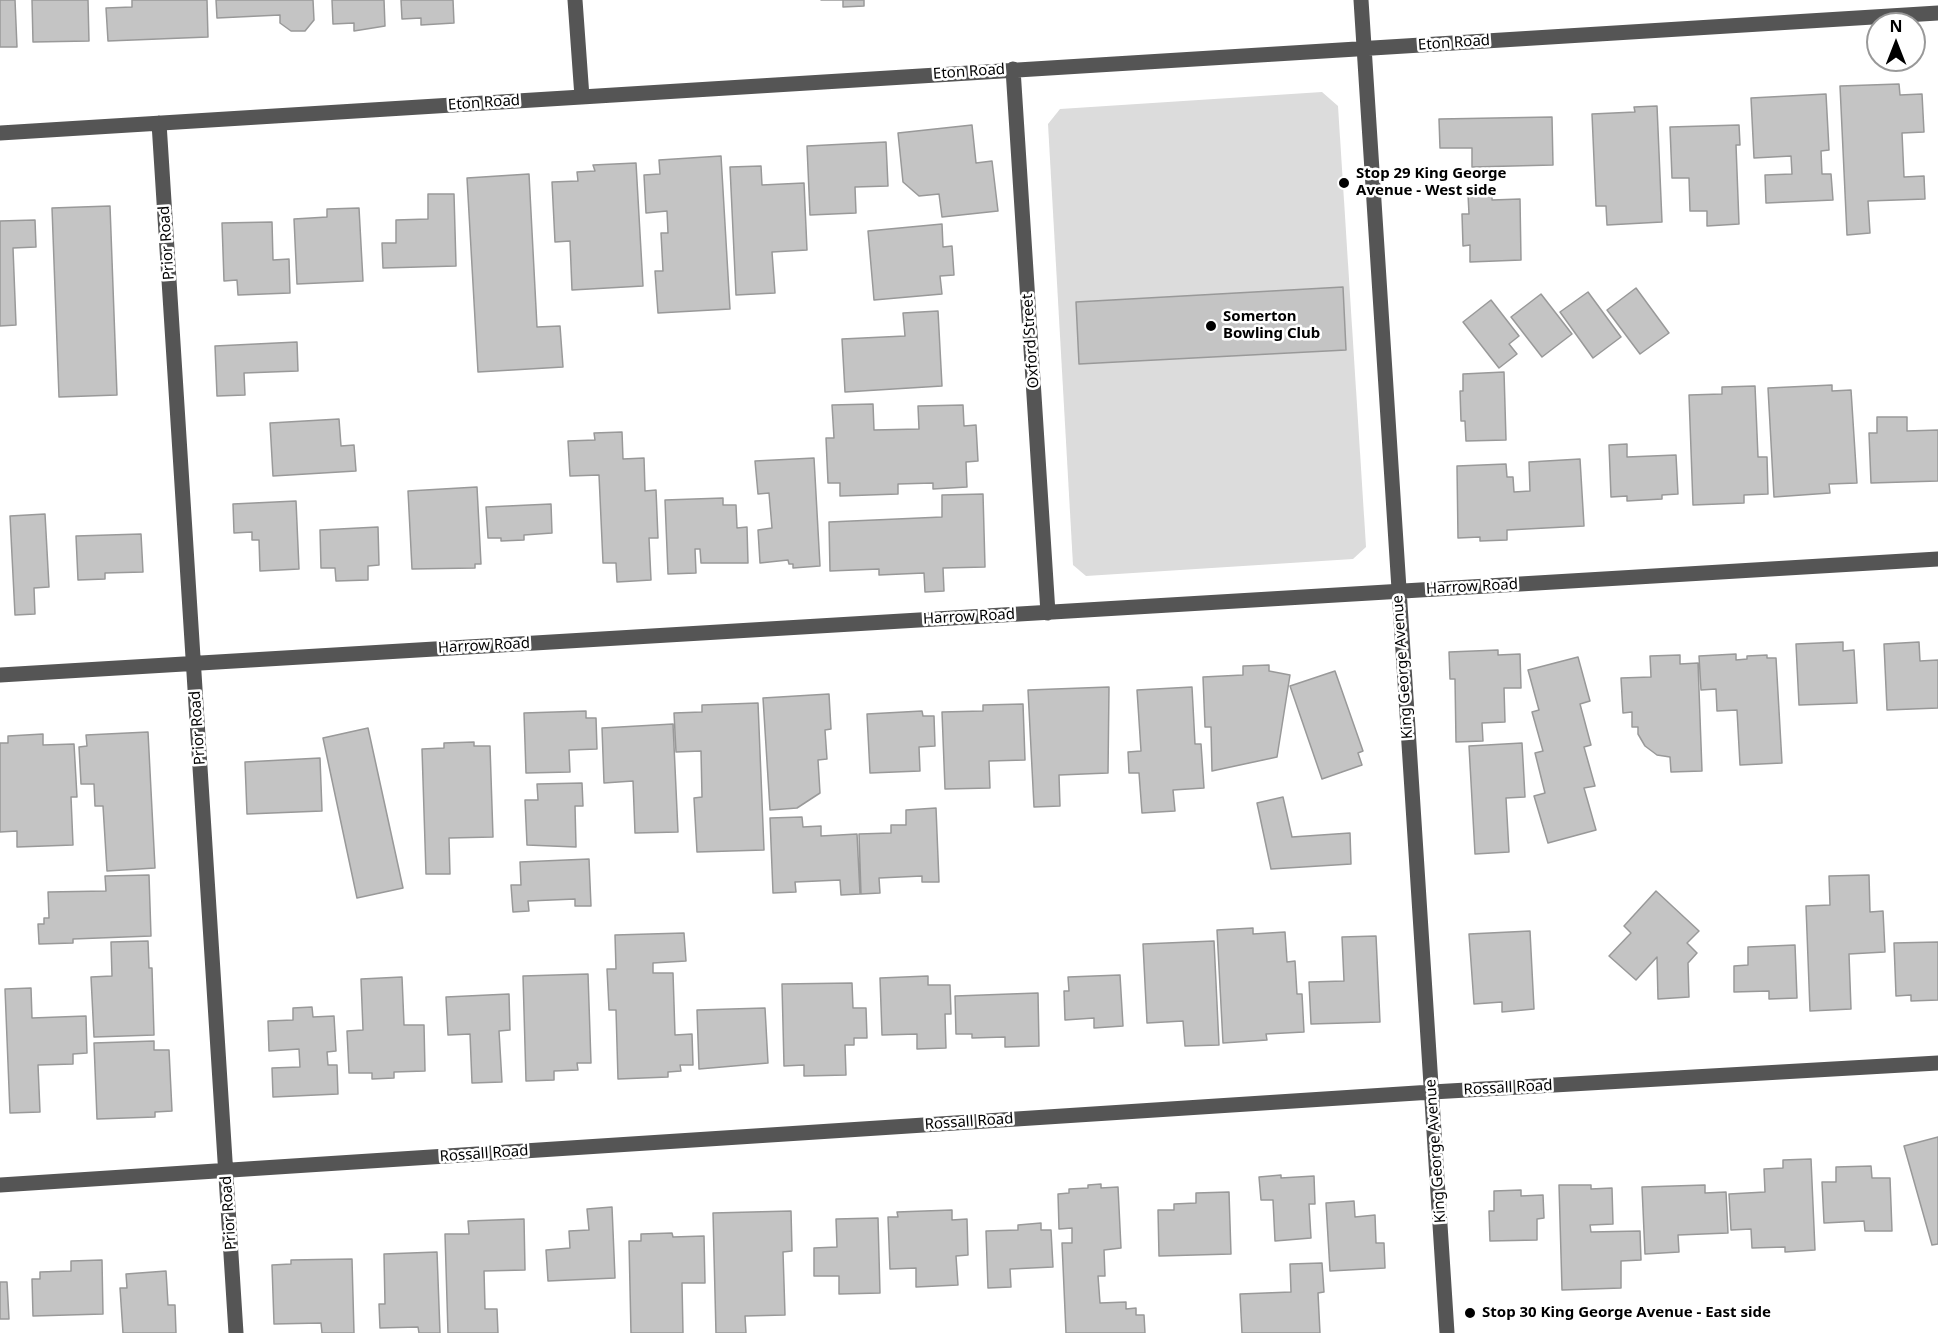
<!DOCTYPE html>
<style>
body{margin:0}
#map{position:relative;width:1938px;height:1333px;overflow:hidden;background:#fff;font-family:"Noto Sans",sans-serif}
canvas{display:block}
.north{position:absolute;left:1866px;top:12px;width:60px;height:60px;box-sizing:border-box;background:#fff;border:2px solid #999;border-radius:50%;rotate:0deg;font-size:16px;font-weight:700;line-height:24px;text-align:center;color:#000}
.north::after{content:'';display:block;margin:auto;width:21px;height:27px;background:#000;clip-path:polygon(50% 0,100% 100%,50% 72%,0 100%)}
</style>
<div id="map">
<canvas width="1938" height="1333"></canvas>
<div class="north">N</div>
</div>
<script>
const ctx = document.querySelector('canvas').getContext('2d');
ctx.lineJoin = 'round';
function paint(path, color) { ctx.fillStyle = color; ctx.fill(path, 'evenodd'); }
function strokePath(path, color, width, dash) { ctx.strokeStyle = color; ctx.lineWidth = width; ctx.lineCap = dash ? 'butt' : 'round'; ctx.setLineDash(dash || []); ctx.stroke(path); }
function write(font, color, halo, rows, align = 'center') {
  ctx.font = font + ' "Noto Sans",sans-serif'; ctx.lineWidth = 5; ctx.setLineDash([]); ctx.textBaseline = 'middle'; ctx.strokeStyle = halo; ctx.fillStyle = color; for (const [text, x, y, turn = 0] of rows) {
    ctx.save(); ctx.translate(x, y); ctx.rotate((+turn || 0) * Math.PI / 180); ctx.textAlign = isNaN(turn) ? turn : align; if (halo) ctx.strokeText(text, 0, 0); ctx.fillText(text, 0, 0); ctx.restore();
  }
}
paint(new Path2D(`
 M1322,92L1338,106L1366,547L1353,559L1086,576L1073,565L1048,124L1060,109Z`), '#dcdcdc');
const building = new Path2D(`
 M0,0H15L17,47H0Z
 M32,0H88L89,41L33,42Z
 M132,0H207L208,37L108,41L106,8L132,7Z
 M216,0H313L314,20L305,31H291L280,23V15L217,18Z
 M332,0H384L385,26L354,31V23L333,24Z
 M401,0H453L454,23L421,25V18L402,19Z
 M821,0H864V6L843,7V0Z
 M1899,84L1900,95L1922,94L1924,132L1902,133L1904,177L1924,176L1925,199L1868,201L1870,233L1847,235L1840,86Z
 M1826,94L1829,150L1821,151L1822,174H1831L1833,200L1766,203L1765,175L1792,174L1791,156L1754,158L1751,98Z
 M1657,106L1662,222L1607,225L1606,206H1596L1592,114L1635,112L1634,107Z
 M1552,117L1553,165L1472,167V148H1440L1439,119Z
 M972,125L976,163L992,161L998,211L942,217L939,194L919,196L903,182L898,133Z
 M1739,125L1740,145H1736L1739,224L1707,226V211H1690L1689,178H1672L1670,127Z
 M886,142L888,186L855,187L856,213L810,215L807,146Z
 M721,156L730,309L658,313L655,271H663L661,233H668L667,211L646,213L644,175L660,174L659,160Z
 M636,163L643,286L572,290L570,241L555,242L552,182L578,181L577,172L595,171L593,165Z
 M761,166L762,185L804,183L807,250L772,252L775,293L736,295L730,167Z
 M529,174L537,327L560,326L563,367L478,372L467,178Z
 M1492,193V200L1520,199L1521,260L1470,262V245L1463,246L1462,214H1469L1468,194Z
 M428,194H454L456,266L383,268L382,243H396V220L428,219Z
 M110,206L117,395L59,397L52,208Z
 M359,208L363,281L297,284L294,219L327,217V209Z
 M35,220L36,247L13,248L16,325L0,326V221Z
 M272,222L273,260L289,259L290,293L238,295L237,280L224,281L222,223Z
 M942,224L943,247L952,246L954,275L940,276L942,294L874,300L868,231Z
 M1343,287L1346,350L1079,364L1076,302Z
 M1636,288L1669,333L1640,354L1607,310Z
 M1588,292L1621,337L1593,358L1560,312Z
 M1541,294L1572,334L1542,357L1511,317Z
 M1491,300L1519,336L1509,344L1517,354L1499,368L1463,322Z
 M938,311L942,386L845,392L842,339L905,336L903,313Z
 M297,342L298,371L244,373L245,395L217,396L215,346Z
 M1504,372L1506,440L1466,441L1465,421H1461L1460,391H1463V374Z
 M1832,385V391L1851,390L1857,483L1829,484L1830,493L1774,497L1768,388Z
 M1755,386L1758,457H1767L1768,494L1744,495V503L1693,505L1689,395L1722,394V387Z
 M873,404L874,430L919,429L918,406L963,405L964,426L976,425L978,461L966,462L967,487L933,489V483L898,484V494L840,496V483H828L826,438H834L832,405Z
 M1877,417H1907V431L1938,430V481L1871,483L1869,433H1877Z
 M339,419L341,446L354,445L356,471L273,476L270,423Z
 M622,432L623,459L644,458L645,491L656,490L658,538H649L651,580L617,582L616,563H603L599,475L570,476L568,441L595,440L594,433Z
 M1627,444V457L1676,455L1678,494L1662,495V499L1627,501V496L1611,497L1609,445Z
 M814,458L820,566L793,568V564H789L788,560L760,563L758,530L772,528L769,493L758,494L755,461Z
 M1580,459L1584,526L1507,530V540L1480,541V537L1458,538L1457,466L1506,464L1507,477H1513L1514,492L1530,491L1529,462Z
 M477,487L481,564H475V568L412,569L408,491Z
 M983,494L985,567L943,568L944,591L925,592L924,573L879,575V569L830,571L829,522L942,517V495Z
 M723,498V505H736L737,528L747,527L748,563H701L700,549H695L696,573L668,574L665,500Z
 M296,501L299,569L260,571L259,540H252V532L234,533L233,504Z
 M551,504L552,533L524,535V540L501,541V538H488L486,507Z
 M45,514L49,587L34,588L35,614L15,615L10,516Z
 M378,527L379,565L368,566V580L336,581L335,568H321L320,530Z
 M141,534L143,572L105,573V579L78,580L76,536Z
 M1843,642V651L1854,650L1857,703L1799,705L1796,644Z
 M1919,642L1920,661L1938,660V708L1887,710L1884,644Z
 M1498,650V655L1520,654L1521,688H1504L1505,722L1482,723L1483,741L1456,742L1455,679H1450L1449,652Z
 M1736,654V660L1747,659V656L1767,655V658H1776L1782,763L1740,765L1737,710L1717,711L1716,689L1701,690L1699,656Z
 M1680,655V664L1698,663L1702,771L1671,772L1670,757L1657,755L1645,746L1638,734V727H1632V712L1623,713L1621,678L1651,677L1650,656Z
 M1578,657L1590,701L1580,704L1591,745L1584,747L1595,786L1584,788L1596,830L1548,843L1534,796L1545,793L1535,753L1543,751L1532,712L1539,710L1528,670Z
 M1269,665V671L1290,675L1277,757L1212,771L1211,727H1205L1203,677L1243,675V666Z
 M1335,671L1363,751L1358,753L1362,765L1322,779L1290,686Z
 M1109,687L1108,773L1059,775L1060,806L1034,807L1028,690Z
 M1192,687L1195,744H1201L1204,788L1173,790L1175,811L1142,813L1139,773H1129L1128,752L1141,751L1137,690Z
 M829,694L831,729L825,730L827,759L818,760L820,793L797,808L770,810L763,698Z
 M758,703L764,850L697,852L694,798L702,797L701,751L676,752L674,713L702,712V705Z
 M1023,704L1025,760L989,761L990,788L945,789L942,712L983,711V705Z
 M586,711V718H596L597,749L569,750L570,772L526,773L524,713Z
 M922,711L923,716H934L935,746L919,747L920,771L870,773L867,714Z
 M673,724L678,832L635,833L633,781L604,783L602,728Z
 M368,728L403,888L357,898L323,738Z
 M148,732L155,868L107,871L103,806H95L94,784H81L79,747L87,746L86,735Z
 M43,734V745L74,744L77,797H71L73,845L17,847V831L0,832V743H8V736Z
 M474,742V746H490L493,837L449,838L450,874H426L422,749L444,748V743Z
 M1522,743L1525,797L1506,798L1509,852L1475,854L1469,746Z
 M320,758L322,811L247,814L245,762Z
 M582,783L583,806H575L576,847L527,845L525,800H538L537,784Z
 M1283,797L1292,837L1350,833L1351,864L1271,869L1257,803Z
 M936,808L939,882H922V876L879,878L880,893L861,894L859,834L891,833V825H906V810Z
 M802,817L803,827L821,826V836L857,834L860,894L841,895L840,880L795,882L796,892L773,893L770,818Z
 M589,859L591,906H575V899L528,901L529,911L513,912L511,885H521L520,862Z
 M149,875L151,936L73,939V943L39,944L38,924H44V918H49L48,892L106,891L105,876Z
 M1869,875L1870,912L1883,911L1885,952L1849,954L1851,1009L1810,1011L1806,906L1830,905L1829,876Z
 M1656,891L1699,931L1687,943L1697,953L1688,963L1689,997L1658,999L1657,957L1636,980L1609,956L1631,933L1624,926Z
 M1253,928V934L1285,932L1287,962L1295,961L1297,994H1302L1304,1032L1266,1034L1267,1040L1223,1043L1217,930Z
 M1530,931L1534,1009L1502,1012V1002L1474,1004L1469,934Z
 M684,933L686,961L653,963V973H673L675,1035L692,1034L693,1065H680L681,1071L668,1072V1077L618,1079L616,1010H609L607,969H616L615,935Z
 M1376,936L1380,1022L1311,1024L1309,982L1344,981L1342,937Z
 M148,941L149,968H152L154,1035L94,1037L91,977L112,976L111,942Z
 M1214,941L1219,1045L1185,1046L1183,1021L1147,1023L1143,944Z
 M1938,942V1000L1911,1001V995L1896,996L1894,943Z
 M1795,945L1797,998L1769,999V991L1734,992V966L1748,965V947Z
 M588,974L591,1063H577L578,1070L554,1071V1080L526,1081L523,976Z
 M1120,975L1123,1026L1094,1028V1018L1065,1020L1064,991H1069L1068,977Z
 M928,976V985H950L951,1014H945L946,1048L917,1049V1034L882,1035L880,978Z
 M402,977L404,1025H424L425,1071L394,1072V1078L372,1079V1073H349L347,1031L363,1030L361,979Z
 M852,983L853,1008H866L867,1038H854V1045H845L846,1075L804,1076V1065L784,1066L782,984Z
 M31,988L32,1018L86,1016L87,1053L73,1054V1064L38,1065L40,1112L10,1113L5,989Z
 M1038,993L1039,1046L1005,1047V1037L972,1038V1034H956L955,996Z
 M509,994L510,1030L499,1031L502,1082L472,1083L470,1034L448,1035L446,997Z
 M312,1007L313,1017L334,1016L336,1051L327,1052L328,1065H337L338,1094L273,1097L272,1068L300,1067L299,1049L269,1051L268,1021L293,1020V1008Z
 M765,1008L768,1063L699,1069L697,1010Z
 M154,1041V1050H169L172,1111L155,1112V1117L97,1119L94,1043Z
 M1938,1137V1244L1932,1245L1904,1146Z
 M1811,1159L1815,1250L1785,1252V1247L1752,1248L1751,1229L1731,1230L1729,1194L1765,1192L1764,1169L1783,1168V1160Z
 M1871,1166L1872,1178H1890L1892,1231H1865L1864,1221L1824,1223L1822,1182H1836V1167Z
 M1281,1175V1178L1314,1176L1315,1204H1309L1311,1238L1275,1241L1273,1200H1261L1259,1177Z
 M1101,1184V1188L1118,1187L1121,1248L1104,1250L1105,1276H1098L1100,1303L1126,1302V1309L1136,1308V1315H1144L1145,1333H1066L1062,1243H1072V1228L1059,1229L1058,1194L1069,1193V1189L1088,1188V1185Z
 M1559,1185H1591V1189L1612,1188L1613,1224L1590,1225L1591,1232L1640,1231L1641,1260L1621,1261V1288L1562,1290Z
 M1705,1185V1193L1726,1192L1728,1233L1678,1235L1679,1252L1645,1254L1642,1187Z
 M1521,1190V1196L1543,1195L1544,1218L1537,1219V1240L1490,1241L1489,1211H1494V1191Z
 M1229,1192L1231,1254L1159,1256L1158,1210H1174V1204L1196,1203V1193Z
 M1354,1201L1355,1217L1375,1215L1376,1243H1384L1385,1268L1330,1271L1326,1203Z
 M612,1207L615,1278L548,1281L546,1250L570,1248L569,1231L589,1230L587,1209Z
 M952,1210V1220L967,1219L968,1255L956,1256L958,1285L916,1287V1268L890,1269L888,1217H898L897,1212Z
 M791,1211L792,1251L783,1252L785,1315L745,1316L746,1333H716L713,1213Z
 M878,1218L880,1293L839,1294V1276H814V1248L837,1247L836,1219Z
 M524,1219L525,1270L484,1271L485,1309H497L498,1333H448L445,1234H469L468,1221Z
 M1041,1223V1230H1051L1053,1267L1010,1269L1011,1287L988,1288L986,1231L1018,1230V1225Z
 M672,1233L673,1237L704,1236L705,1283H682L683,1333H631L629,1241H641V1234Z
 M437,1252L440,1333H419L418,1327L380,1328L379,1304H385L384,1254Z
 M352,1259L354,1333H322L321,1323L274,1324L272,1265L291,1264V1260Z
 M102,1260L103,1314L33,1316L32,1279H40V1272L71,1271V1261Z
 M1322,1263L1324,1292L1318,1293L1320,1333H1242L1240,1294L1291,1292L1290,1264Z
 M166,1271L168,1305H175L176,1333H123L120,1288H127L126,1274Z
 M0,1282H7L9,1319H0Z`);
paint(building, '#c4c4c4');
strokePath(building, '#999', 1.5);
strokePath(new Path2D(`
 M575,0L582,97
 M1361,0L1447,1333
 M1013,69L1048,613
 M159,123L236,1333
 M0,133L1938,13
 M0,675L1938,559
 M0,1185L1432,1092L1938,1063`), '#555', 15);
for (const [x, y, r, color] of [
 [1344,183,6,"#000"],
 [1211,326,6,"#000"],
 [1470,1313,6,"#000"]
]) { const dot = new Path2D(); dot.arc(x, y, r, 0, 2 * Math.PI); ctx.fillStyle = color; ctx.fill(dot); strokePath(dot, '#fff', 2); }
write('15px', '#000', '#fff', [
 ["Eton Road",1454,43,-4],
 ["Eton Road",969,72,-4],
 ["Eton Road",484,103,-4],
 ["Prior Road",167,243,-94],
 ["Oxford Street",1031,341,-94],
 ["Harrow Road",1472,587,-3],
 ["Harrow Road",969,617,-3],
 ["Harrow Road",484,646,-3],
 ["King George Avenue",1403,667,-94],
 ["Prior Road",198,728,-94],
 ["Rossall Road",1508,1088,-3],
 ["Rossall Road",969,1122,-4],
 ["King George Avenue",1436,1151,-94],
 ["Rossall Road",484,1154,-4],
 ["Prior Road",229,1213,-94]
]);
write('bold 15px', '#000', '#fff', [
 ["Stop 29 King George",1356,174],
 ["Avenue - West side",1356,191],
 ["Somerton",1223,317],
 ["Bowling Club",1223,334],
 ["Stop 30 King George Avenue - East side",1482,1313]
], 'left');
</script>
